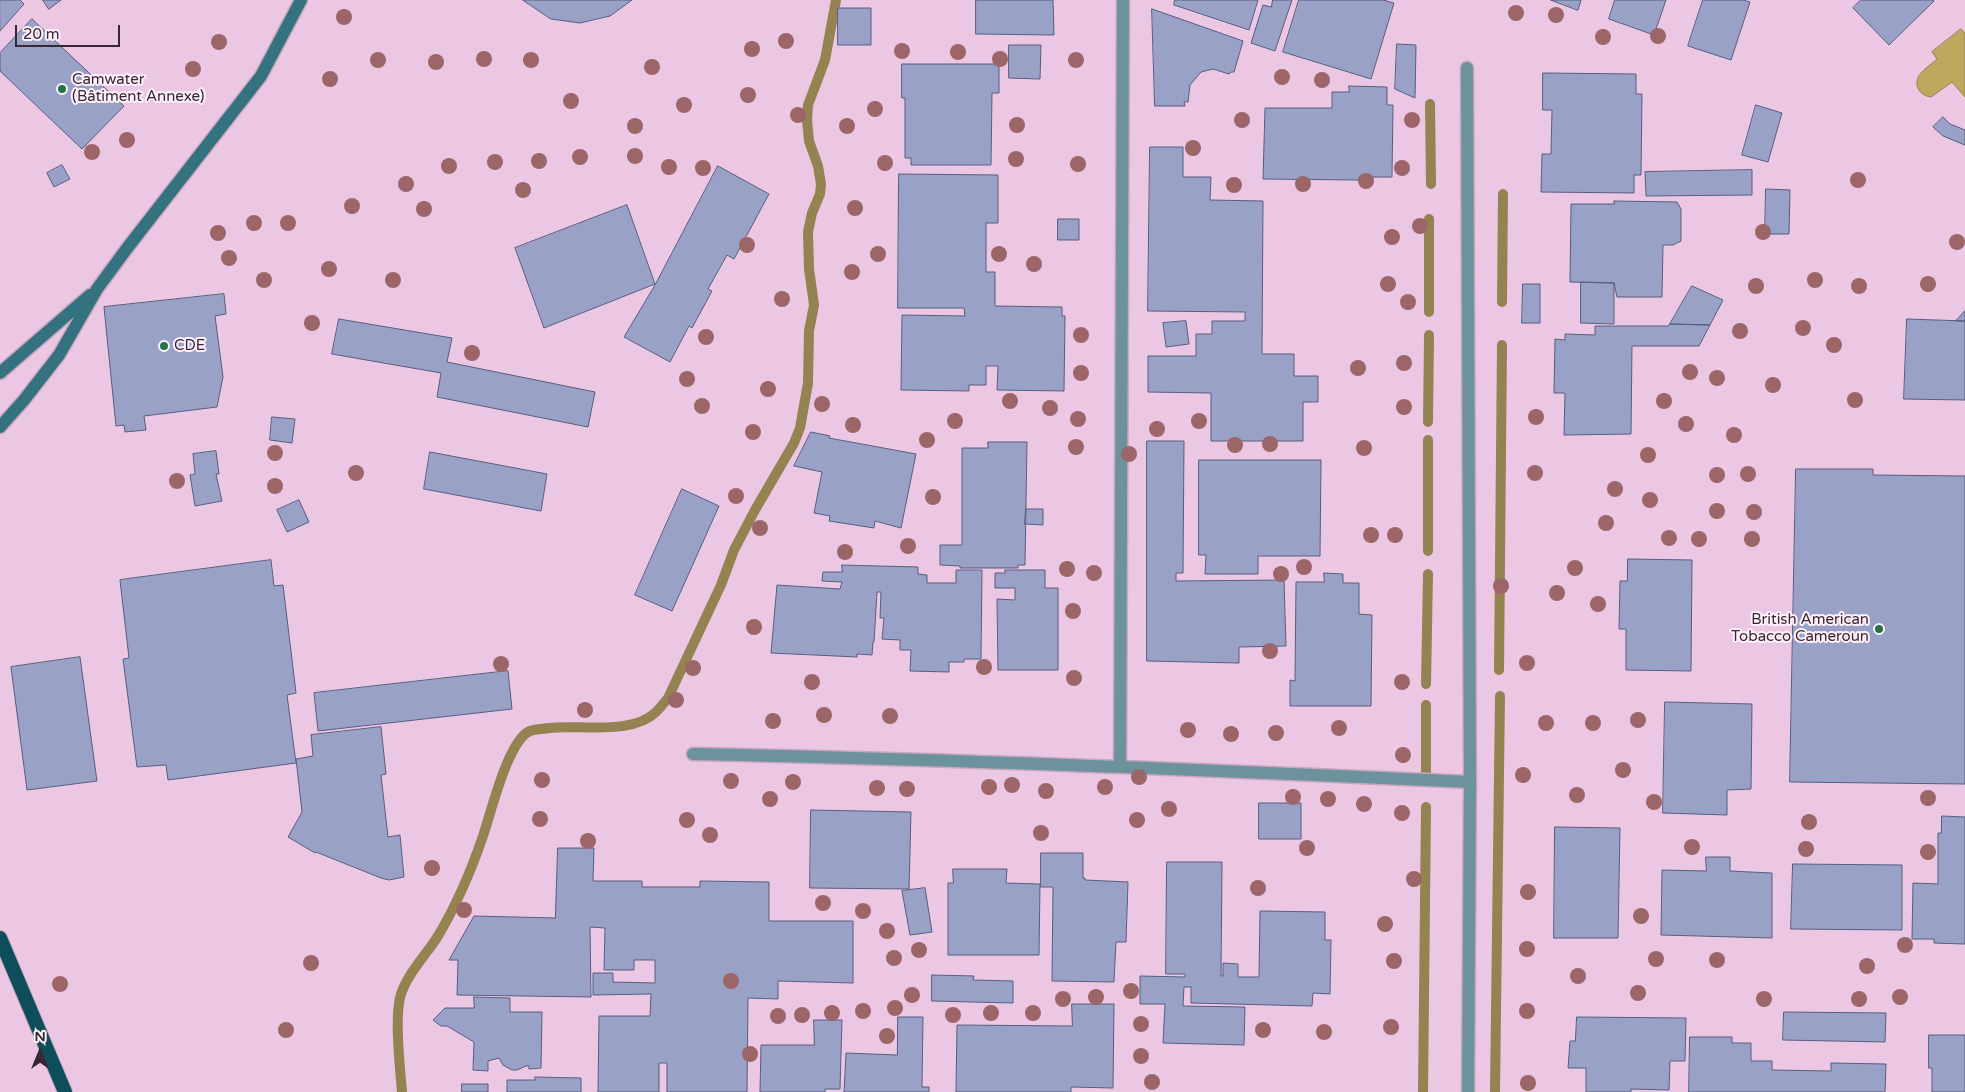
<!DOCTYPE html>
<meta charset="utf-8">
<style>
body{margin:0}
#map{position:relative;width:1965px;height:1092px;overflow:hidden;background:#ecc7e3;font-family:"Varela Round",sans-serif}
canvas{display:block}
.north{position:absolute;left:15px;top:1027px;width:50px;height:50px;-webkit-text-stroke:4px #fff0fb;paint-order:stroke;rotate:0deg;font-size:14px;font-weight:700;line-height:20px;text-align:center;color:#362833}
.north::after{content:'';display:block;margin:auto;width:18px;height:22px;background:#362833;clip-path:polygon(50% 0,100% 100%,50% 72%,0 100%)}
.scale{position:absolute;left:15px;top:25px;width:105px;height:22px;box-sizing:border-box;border:2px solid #362833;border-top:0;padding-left:6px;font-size:15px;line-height:18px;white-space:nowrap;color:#362833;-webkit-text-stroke:4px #fff0fb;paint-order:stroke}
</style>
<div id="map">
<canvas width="1965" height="1092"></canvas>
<div class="north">N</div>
<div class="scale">20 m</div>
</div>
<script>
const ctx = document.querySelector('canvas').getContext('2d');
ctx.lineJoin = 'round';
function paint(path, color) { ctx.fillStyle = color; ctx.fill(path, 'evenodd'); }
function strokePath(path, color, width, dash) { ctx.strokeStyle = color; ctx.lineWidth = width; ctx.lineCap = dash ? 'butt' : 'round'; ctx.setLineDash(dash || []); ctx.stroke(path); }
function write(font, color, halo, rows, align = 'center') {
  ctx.font = font + ' "Varela Round",sans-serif'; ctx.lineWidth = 4; ctx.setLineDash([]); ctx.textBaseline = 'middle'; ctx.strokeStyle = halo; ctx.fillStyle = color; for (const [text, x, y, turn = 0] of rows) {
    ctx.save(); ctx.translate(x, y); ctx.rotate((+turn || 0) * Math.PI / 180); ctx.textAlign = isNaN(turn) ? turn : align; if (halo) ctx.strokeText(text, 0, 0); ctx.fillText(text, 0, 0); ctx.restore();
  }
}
const water = new Path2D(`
 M1961,29L1965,33V97L1952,82L1931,97C1919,96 1912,83 1921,73C1925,68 1932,64 1937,59L1932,52Z`);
paint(water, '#bda95e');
strokePath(water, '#948251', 1);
strokePath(new Path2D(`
 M1430,104L1431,184
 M1429,219V312
 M1502,302L1503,194
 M1428,422L1429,335
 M1428,551V440
 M1499,670L1502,345
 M1426,684L1428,574
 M1426,705V782
 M402,1092C400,1067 394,1016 401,994C408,973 426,955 438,936C457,904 471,871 483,836C491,813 508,740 530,731C536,729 543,729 549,728C580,724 631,736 656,712C660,708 664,703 668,698L721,585L734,550L755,510L794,443L800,428L808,383L809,331L814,305L809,269L808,232L812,213L820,194L821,184L818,166L809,141L807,120L808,105L825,60L836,0
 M1423,1092L1426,807
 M1495,1092L1500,696`), '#948251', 10);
const building = new Path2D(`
 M0,0H20L24,4L0,31Z
 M43,0H61L49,9Z
 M523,0H632L610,16L580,23L551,19Z
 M976,0H1053L1054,35L976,34Z
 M1175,0H1258L1249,30L1174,5Z
 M1273,0H1292L1275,51L1251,43L1263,5L1271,7Z
 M1299,0H1383L1394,3L1371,79L1283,52Z
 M1551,0H1581L1578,10Z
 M1615,0H1666L1654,35L1609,19Z
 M1703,0H1743L1750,2L1731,60L1688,46Z
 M1861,0H1933L1934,1L1889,45L1853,8Z
 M838,8H871V45H838Z
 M1152,9L1243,41L1234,72H1231L1229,74L1213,69L1201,72L1190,85L1188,102H1184L1185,106H1155Z
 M32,19L124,106L82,149L0,71V53Z
 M1397,44L1416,45L1415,98L1395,89Z
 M1009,45H1041L1040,79L1009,78Z
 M902,64H999V93H992L991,165H911V158H905V98H902Z
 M1543,73L1636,74V94H1642L1641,175H1634V193L1541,192L1542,154H1551L1552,110H1543Z
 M1349,86L1387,87V105H1393L1392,177H1359V180L1263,179L1265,108H1332V92H1349Z
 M1756,105L1782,113L1768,162L1742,155Z
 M1943,117L1950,124L1965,130V145L1943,136L1933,127Z
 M1150,147H1183V177H1211L1210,200L1263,201L1262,354H1294V376H1318V402H1303V441H1211V393L1148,392V356H1196V334H1212V321H1245V312L1148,311Z
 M62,165L70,179L54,187L47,173Z
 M718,166L769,194L734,259L727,255L708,289L712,291L692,328L689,326L670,362L624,337L655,285Z
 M1752,170V195L1646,196L1645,172Z
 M899,174L998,175V223H986V272H995V306L1062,307V316H1065L1064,391L997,390L998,366H986V385H969V391L901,390L902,315L965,316L964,308H898Z
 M1766,189L1790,190L1789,234H1765Z
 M1614,201L1677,202L1681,209V241L1673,245H1663L1662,297H1617L1614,283L1570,282L1571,204H1614Z
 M627,205L655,284L544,328L515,248Z
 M1058,219H1079V240H1058Z
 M1581,282L1614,283V324L1581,323Z
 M1523,284H1540V323H1522Z
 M1692,286L1723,300L1710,325L1670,324Z
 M224,294L226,314L215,316L223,377L217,407L144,416L146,430L125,432L124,425L116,426L104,307Z
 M1965,311V321H1956Z
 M339,319L452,338L447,362L595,392L588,427L437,397L441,373L332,354Z
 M1907,319L1965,321V400L1904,399Z
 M1186,321L1189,344L1166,347L1163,323Z
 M1670,324L1710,325L1699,346H1632L1631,434L1564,435L1565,393H1554L1555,339L1565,340V334L1595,335V326H1668Z
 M272,417L295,419L292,443L270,440Z
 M811,432L830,436L829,438L916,454L901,528L875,521L874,528L829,521L830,516L814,513L822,472L794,466Z
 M1147,441H1184L1183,573H1176V581L1284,580L1286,646L1239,647V663L1147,661Z
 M988,442H1027L1025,565H1018V568H960V566L940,565V545H962V448H988Z
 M216,451L219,474H216L222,501L195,506L190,475L195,474L193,454Z
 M430,452L547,474L541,511L424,489Z
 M1199,460H1321L1320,556H1258V574H1205L1206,555H1199Z
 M1796,469H1873V475L1965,476V784L1790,782Z
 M682,489L719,506L672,611L635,595Z
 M299,500L309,522L287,532L277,510Z
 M1026,509H1043V525L1025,524Z
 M1628,559L1692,560L1691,671L1626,670V629H1619L1620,581H1627Z
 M271,560L274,586L283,585L296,693L287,695L296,763L168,780L166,765L137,767L123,659L129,658L120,580Z
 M842,565L918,567V574L927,575V583H956V570H982L981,659H964V662H949V672L910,671L911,650H900V640L882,639L884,618H880L881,592H877L874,642H873L872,655L857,654V657L771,653L777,585L840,589L842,582L822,581L823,572H842Z
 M1005,570H1045V588H1058V670H998L997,599L1015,600V588H995V573H1005Z
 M1324,573L1343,574V583H1359V614L1372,615L1371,706H1290V680L1295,681L1296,582H1324Z
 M80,657L97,781L27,790L11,667Z
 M508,671L512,709L318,731L314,693Z
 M1665,702L1752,704L1751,789L1727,790V815L1663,813Z
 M381,727L386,774L381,775L388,837L400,835L404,877L389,880L381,878L316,852L315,853L288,837L302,812L296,759L313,756L311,735Z
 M1259,803H1301V839H1259Z
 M811,810L911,812L909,889L810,888Z
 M1942,816L1965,817V944L1934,943V939H1912L1913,883L1938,884V833H1941Z
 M1555,827L1620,828L1618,938H1554Z
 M558,848H594L593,881H642V887H700V881L769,882V921H853V983L778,981V999L748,998L747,1092H667V1063H659V1092H598L599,1016H650L651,994L593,995V973H613V982L655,983V960H634V970H604L605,928L590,927L591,997L457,995L458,960H449L474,916L555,918Z
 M1041,853H1083V878H1085V880L1128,882L1126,942H1116L1114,982L1052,981L1053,887H1041Z
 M1706,857H1730V871L1772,873V938L1661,935L1662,870L1706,871Z
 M1167,862H1222L1221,976H1223V963L1238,964V977H1259L1260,911L1325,912V940H1331L1330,994L1313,993L1312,1006L1191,1003V987H1184L1183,1006L1245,1007L1244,1045L1163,1043L1165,1004H1140V976L1185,977V974H1166Z
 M1793,864L1902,865V930L1791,929Z
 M953,869H1007L1006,883L1040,884L1039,955H948V883H953Z
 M925,888L932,932L910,935L902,891Z
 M932,975L974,976L973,980L1013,981V1003L932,1001Z
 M474,997L510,998V1012H542L541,1068L529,1069V1066H526L517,1070H512L503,1065L499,1058L488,1061V1071L473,1070L474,1042L447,1026H441L433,1020L445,1008H474Z
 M1072,1004H1114L1113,1088L1071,1087V1092H956L957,1025L1072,1026Z
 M1784,1012L1886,1013L1885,1042L1783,1040Z
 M898,1017H923L922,1087H929V1092H844L846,1053L897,1055Z
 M1577,1017L1686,1018L1685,1061H1670L1669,1090L1631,1089V1092H1586V1068H1568L1570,1041H1575Z
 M814,1020H842L840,1089H825V1092H760L761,1045H814Z
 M1929,1035H1965V1092H1932V1068H1929Z
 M1690,1037H1732V1043H1751V1061H1772V1070L1831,1071V1063L1886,1064L1885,1092H1689Z
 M535,1077L581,1078V1092H507V1080H535Z
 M462,1084H488V1092H462Z`);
paint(building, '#99a1c6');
strokePath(building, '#565e7f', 1);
const minor = new Path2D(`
 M1467,68L1470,782L1468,1092
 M693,754C952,759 1211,770 1470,782
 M1120,766L1123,0`);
const secondary = new Path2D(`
 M0,373L90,295
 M0,427L24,400L59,355L97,289L128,247L261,76L301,0`);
const trunk = new Path2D(`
 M0,938L65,1092`);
strokePath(minor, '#c8a7c0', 15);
strokePath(secondary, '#c8a7c0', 15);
strokePath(trunk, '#c8a7c0', 16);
strokePath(minor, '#6c929c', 12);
strokePath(secondary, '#347280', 12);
strokePath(trunk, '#0e4d5a', 14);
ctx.fillStyle = '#9c6568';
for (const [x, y] of [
 [1516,13],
 [1556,15],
 [344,17],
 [1658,36],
 [1603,37],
 [786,41],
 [219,42],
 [752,49],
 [902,51],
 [958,52],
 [484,59],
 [1000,59],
 [378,60],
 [531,60],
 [1076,60],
 [436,62],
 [652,67],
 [193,69],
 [1282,77],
 [330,79],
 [1322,80],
 [748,95],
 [571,101],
 [684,105],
 [875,109],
 [798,115],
 [1242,120],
 [1412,120],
 [1017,125],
 [635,126],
 [847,126],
 [127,140],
 [1193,148],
 [92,152],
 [635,156],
 [580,157],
 [1016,159],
 [539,161],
 [495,162],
 [885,163],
 [1078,164],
 [449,166],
 [669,167],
 [703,168],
 [1402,168],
 [1858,180],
 [1366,181],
 [406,184],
 [1303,184],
 [1234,185],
 [523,190],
 [352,206],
 [855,208],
 [424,209],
 [254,223],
 [288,223],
 [1420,226],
 [1763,232],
 [218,233],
 [1392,237],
 [1957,242],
 [747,245],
 [878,254],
 [999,254],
 [229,258],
 [1034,264],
 [329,269],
 [852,272],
 [264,280],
 [393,280],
 [1815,280],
 [1388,284],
 [1928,284],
 [1756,286],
 [1859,286],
 [782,299],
 [1408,302],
 [312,323],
 [1803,328],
 [1740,331],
 [1081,335],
 [706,337],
 [1834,345],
 [472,353],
 [1404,363],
 [1358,368],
 [1690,372],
 [1081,373],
 [1717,378],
 [687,379],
 [1773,385],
 [768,389],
 [1855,400],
 [1010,401],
 [1664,401],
 [822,404],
 [702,406],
 [1404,407],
 [1050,408],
 [1536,417],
 [1078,419],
 [955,421],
 [1199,421],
 [1686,424],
 [853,425],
 [1157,429],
 [753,432],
 [1734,435],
 [927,440],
 [1270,444],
 [1235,445],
 [1076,447],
 [1364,448],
 [275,453],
 [1129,454],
 [1648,455],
 [356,473],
 [1535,473],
 [1748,474],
 [1717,475],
 [177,481],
 [275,486],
 [1615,489],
 [736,496],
 [933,497],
 [1650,500],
 [1717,511],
 [1754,512],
 [1606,523],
 [760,528],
 [1371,535],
 [1395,535],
 [1669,538],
 [1699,539],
 [1752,539],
 [908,546],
 [845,552],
 [1304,567],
 [1575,568],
 [1067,569],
 [1094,573],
 [1281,574],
 [1501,586],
 [1557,593],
 [1598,604],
 [1073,611],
 [754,627],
 [1270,651],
 [1527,663],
 [501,664],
 [984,667],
 [693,668],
 [1074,678],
 [812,682],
 [1402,682],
 [676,700],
 [585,710],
 [824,715],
 [890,716],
 [1638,720],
 [773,721],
 [1546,723],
 [1593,723],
 [1339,728],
 [1188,730],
 [1276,733],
 [1231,734],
 [1403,755],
 [1623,770],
 [1523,775],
 [1139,777],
 [542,780],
 [731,781],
 [793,782],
 [1012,785],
 [989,787],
 [1105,787],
 [877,788],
 [907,789],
 [1046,791],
 [1577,795],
 [1293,797],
 [1928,798],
 [770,799],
 [1328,799],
 [1654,802],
 [1364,804],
 [1169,809],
 [1402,813],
 [540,819],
 [687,820],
 [1137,820],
 [1809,822],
 [1041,833],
 [710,835],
 [588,841],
 [1692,847],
 [1307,848],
 [1806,849],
 [1928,852],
 [432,868],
 [1414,879],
 [1258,888],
 [1528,892],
 [823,903],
 [464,910],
 [863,911],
 [1641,916],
 [1385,924],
 [887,931],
 [1905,945],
 [1527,949],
 [919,950],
 [894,958],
 [1656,959],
 [1717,960],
 [1394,961],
 [311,963],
 [1867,966],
 [1578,976],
 [731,981],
 [60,984],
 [1131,991],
 [1638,993],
 [912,995],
 [1096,997],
 [1900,997],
 [1063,999],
 [1764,999],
 [1859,999],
 [895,1008],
 [863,1011],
 [1527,1011],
 [832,1013],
 [991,1013],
 [1033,1013],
 [802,1015],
 [953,1015],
 [778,1016],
 [1141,1024],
 [1391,1027],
 [286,1030],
 [1263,1030],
 [1324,1032],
 [887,1036],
 [750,1054],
 [1141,1056],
 [1152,1082],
 [1528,1083]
]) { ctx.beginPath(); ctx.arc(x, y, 8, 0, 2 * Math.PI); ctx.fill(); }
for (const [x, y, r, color] of [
 [62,89,5,"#207547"],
 [164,346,5,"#207547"],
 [1879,629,5,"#207547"]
]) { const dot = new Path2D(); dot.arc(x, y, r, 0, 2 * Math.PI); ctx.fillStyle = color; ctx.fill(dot); strokePath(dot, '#fff0fb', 2); }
write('15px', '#362833', '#fff0fb', [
 ["Camwater",72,80],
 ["(Bâtiment Annexe)",72,97],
 ["CDE",174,346],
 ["British American",1869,620,"right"],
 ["Tobacco Cameroun",1869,637,"right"]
], 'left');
</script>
